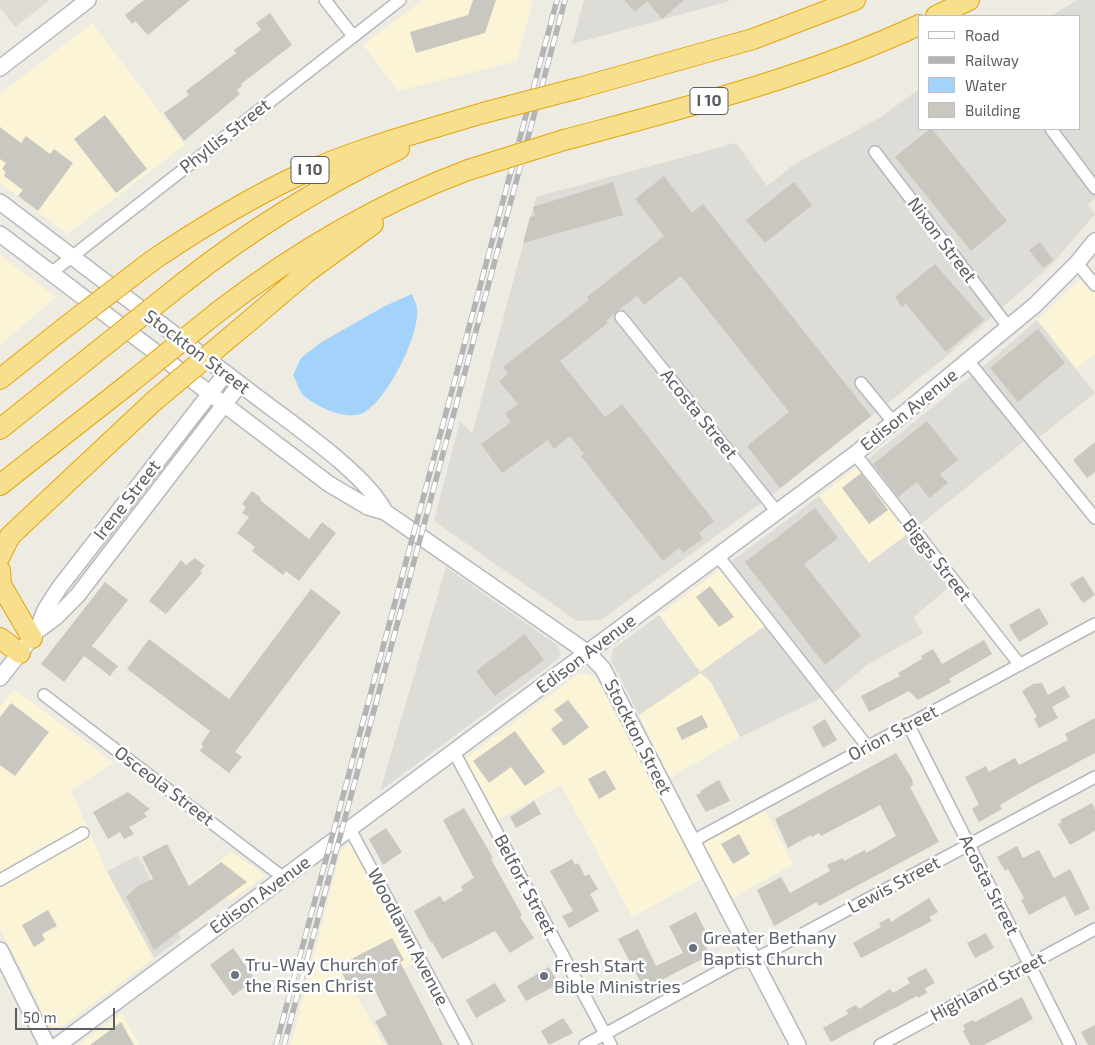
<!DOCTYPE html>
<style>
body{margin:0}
#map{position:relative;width:1095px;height:1045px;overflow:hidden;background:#edebe2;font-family:"Exo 2",sans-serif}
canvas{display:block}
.legend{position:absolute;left:918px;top:15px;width:162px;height:115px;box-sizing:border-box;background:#fff;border:1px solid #bdbfc0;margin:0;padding:6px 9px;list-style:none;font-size:15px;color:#5a5e62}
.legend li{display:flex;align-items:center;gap:10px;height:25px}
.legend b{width:25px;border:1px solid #bdbfc0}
.scale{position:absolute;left:15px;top:1008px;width:100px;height:22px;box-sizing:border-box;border:2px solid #5a5e62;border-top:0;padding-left:6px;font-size:15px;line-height:18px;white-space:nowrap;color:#5a5e62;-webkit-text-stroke:4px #fff;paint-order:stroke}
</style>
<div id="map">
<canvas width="1095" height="1045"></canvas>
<ul class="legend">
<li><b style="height:6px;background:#fff"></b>Road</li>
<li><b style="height:6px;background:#b3b4b4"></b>Railway</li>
<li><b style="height:14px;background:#a3d3fb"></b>Water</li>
<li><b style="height:14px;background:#cac7c1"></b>Building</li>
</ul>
<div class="scale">50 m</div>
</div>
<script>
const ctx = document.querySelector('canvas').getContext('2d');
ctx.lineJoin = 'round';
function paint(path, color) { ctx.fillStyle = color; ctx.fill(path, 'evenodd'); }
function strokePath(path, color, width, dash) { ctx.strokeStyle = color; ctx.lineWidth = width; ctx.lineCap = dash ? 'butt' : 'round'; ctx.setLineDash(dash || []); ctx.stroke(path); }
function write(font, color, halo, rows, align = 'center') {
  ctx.font = font + ' "Exo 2",sans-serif'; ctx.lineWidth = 5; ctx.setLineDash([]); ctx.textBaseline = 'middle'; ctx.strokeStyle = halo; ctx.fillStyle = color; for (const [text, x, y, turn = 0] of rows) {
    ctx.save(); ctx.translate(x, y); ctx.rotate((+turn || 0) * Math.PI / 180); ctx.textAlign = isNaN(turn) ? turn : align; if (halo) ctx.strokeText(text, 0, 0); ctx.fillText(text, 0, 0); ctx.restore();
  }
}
paint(new Path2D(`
 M423,0H533L517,61L398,91L363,45Z
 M92,23L185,145L67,234L0,183V94Z
 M0,255L56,297L0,345Z
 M1083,277L1095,292V354L1076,369L1037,320Z
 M859,466L911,532L869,564L819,496Z
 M721,569L766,625L711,682L740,737L670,778L639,715L700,672L659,615Z
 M585,673L596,678L607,693L702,879L632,917L561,785L485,827L454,767L579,674Z
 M14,689L114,763L71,790L107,872L154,958L63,1026L58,1028L51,1027L46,1022L37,999L0,929V707Z
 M765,810L793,864L732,898L703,844Z
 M351,843L416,962L357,995L384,1045H291L341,850Z
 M232,852L265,876L230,901L198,877Z
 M122,1013L139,1045H77Z`), '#fcf4d7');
paint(new Path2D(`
 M584,0H729L730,1L572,44Z
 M1077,0H1095V198L1088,205L1095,214L1051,265L948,355L780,489L601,620L577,621L434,521L460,421L472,434L536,197L736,143L767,186L793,165L881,117L919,89V129H1079V16H1051Z
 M1037,320L1095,393L1028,446L1024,441L911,532L951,585L913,618L923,633L867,665L836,691L740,737L711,682L701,673L639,715L611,660L613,649L659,615L700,672L766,625L721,569L819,496L869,563L910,532L859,466L991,360Z
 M446,567L557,645L561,654L557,660L380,791Z
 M138,855L181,938L154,958L107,872Z`), '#dedcd6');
paint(new Path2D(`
 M0,0H50L15,27L0,8Z`), '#dfdcd3');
paint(new Path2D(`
 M412,294C413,298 417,304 417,308C420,335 388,398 365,412C348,422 317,407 304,396C299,391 297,382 293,375L301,358L320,343L385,306Z`), '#a3d3fb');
paint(new Path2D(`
 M144,0H190L148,35L135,21L132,24L125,15Z
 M473,0H496L485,33L416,53L410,32L468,15Z
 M624,0H684L662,19L647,1L635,12Z
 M270,13L292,45L241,84L242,86L237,90L240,94L184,141L164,113L189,95L186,91L236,53L234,50L261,30L256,23Z
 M105,115L147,169L116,193L74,139Z
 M0,127L21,143L26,136L50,154L54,149L73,163L38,211L18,196L23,190L4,176L6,172L2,169L6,163L0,159Z
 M930,129H932L1007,221L971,251L895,157Z
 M664,176L692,213L703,204L871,416L780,488L747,446L789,412L681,276L644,305L637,296L616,312L606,321L608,323L560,361L605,417L622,404L714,521L699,533L703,538L683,553L679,548L663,561L581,456L584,454L570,436L554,449L548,440L502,473L481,444L511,422L505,414L518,404L499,381L508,374L503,367L589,300L587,297L664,236L635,199Z
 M613,182L623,215L523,243L530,217L535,216L533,207Z
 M794,182L812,205L765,243L746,220Z
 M1040,242L1053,260L1043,268L1029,250Z
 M935,264L984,320L946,352L906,304L902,307L895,297Z
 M1038,329L1065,363L1018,402L990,368Z
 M927,421L958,460L940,474L948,483L929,498L917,482L898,497L873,464Z
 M1095,442V472L1087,478L1073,460Z
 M861,473L888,510L869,524L842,488Z
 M252,491L261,498L260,500L309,539L322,522L336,533L299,581L286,571L283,575L252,551L255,547L237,533L249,517L242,513L246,507L242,504Z
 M815,508L838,538L804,564L861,636L825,665L745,562Z
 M195,558L205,566L200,571L202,573L166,614L149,601L181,560L186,565Z
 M1083,576L1095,595L1083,603L1070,584Z
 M105,582L128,600L92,646L118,666L110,676L84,656L64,682L41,664Z
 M710,586L734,617L719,627L696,597Z
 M311,589L341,612L235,752L242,757L229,773L200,751L203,746L201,744L210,731L127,669L149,639L229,699Z
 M1039,608L1049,624L1019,642L1009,625Z
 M525,634L544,660L495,696L476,671Z
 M984,640L992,654L949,679L951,682L918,700L909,691L869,712L861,696L900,676L898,673L922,659L921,656L933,649L942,664Z
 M1042,683L1048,695L1064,686L1070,697L1052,707L1058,718L1039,728L1034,719L1037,717L1022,691L1033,684Z
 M568,700L589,727L564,746L551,729L563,720L554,710Z
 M11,703L49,732L15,776L0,765V717Z
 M702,715L708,727L682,740L676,728Z
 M1095,718V753L1031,787L1000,805L1002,809L979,822L972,809L979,805L965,777L986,766L989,772L1015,758L1019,765L1068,740L1065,734Z
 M825,719L837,740L823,748L812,727Z
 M515,731L545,772L525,786L511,767L489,783L473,761Z
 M896,753L912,779L913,785L910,787L939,842L819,906L817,902L774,926L757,890L781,877L790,893L830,871L827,865L843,858L844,861L865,850L866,853L896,836L880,805L821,836L819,833L812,837L811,835L788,848L775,819Z
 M605,770L616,789L599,799L588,779Z
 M719,780L730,801L706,812L696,795L701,793L700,791Z
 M128,792L150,809L144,813L147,817L129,827L134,834L124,839L120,832L108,839L93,812Z
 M534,801L541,814L516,828L510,817Z
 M1092,803L1095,810V831L1070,845L1058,824L1062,822L1060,820Z
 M464,808L493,858L491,859L522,915L520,917L534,938L510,953L495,931L442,959L432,942L431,943L414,911L440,896L444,902L463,890L461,886L474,878L443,820Z
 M386,828L402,852L383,865L369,839Z
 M739,834L750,854L733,864L721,844Z
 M167,844L189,886L221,862L247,882L154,950L126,897L139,885L153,879L142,857Z
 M1017,846L1023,858L1039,850L1054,878L1070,869L1090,909L1075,916L1065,896L1029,915L1021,900L1024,898L1008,869L1005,871L997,857Z
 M572,859L575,865L578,863L585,876L589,874L598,889L590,894L599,911L569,928L562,916L573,911L550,871Z
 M929,898L938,912L929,917L932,921L861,958L853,943L881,927L879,923L889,918L891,922Z
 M48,910L57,926L42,934L45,940L34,947L22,925Z
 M696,912L710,940L704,943L710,955L644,989L618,939L638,929L656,966L683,953L669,926Z
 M986,933L994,948L975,958L967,943Z
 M392,938L404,960L400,962L443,1045H388L375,1021L387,1015L369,978L350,988L338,966Z
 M233,948L255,979L233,996L210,965Z
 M549,967L559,984L526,1001L517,986Z
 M926,968L935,983L925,988L927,993L918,998L917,996L831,1042L823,1028L848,1014L846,1010L856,1005L859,1009L890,989L893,993L910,983L907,978Z
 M495,983L506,1001L476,1018L466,1000Z
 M1022,997L1033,1019L984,1045H970L963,1031L965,1030L963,1025L973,1020L975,1022Z
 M563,1018L573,1033L549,1045L541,1031Z
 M121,1022L134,1045H90Z
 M1095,1025V1045H1088L1081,1032Z`), '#cac7c1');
const street = new Path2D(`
 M325,0L353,36
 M1051,129L1095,188
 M875,152L1009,328
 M1077,263L1095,285
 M51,273L400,0
 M621,317L777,512
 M969,362L1095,518
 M861,383L894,423
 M855,454L1020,665
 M718,556L867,746
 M44,695L284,878
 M908,724L1070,1045
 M454,752L611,1045
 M350,829L466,1045
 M691,842L1095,624
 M0,880L83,833
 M585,1045L736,962L753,960L767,953L1095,777
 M880,1045L1095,929`);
const secondary = new Path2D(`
 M0,68L88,0
 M0,202C84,266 169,330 253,394C289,422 366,473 385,512
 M0,234L329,484L368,507L385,512L588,653L603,669L798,1045
 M37,631L45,610L59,588L226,373
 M0,678L37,631L56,617L77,596L240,384
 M0,950L47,1045
 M58,1045L855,454L1035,305L1077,263L1095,241`);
const highway = new Path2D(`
 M936,16L969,0
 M579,88L753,39L855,0
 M564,140C684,108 805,78 919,25
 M153,260C199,229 246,200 297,176C356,149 420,132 483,113
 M183,283C250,230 321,186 399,149
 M219,311C296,252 377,204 468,170
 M241,328L307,272L373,224
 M0,379L63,329
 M0,429L94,354
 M0,485L130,383
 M0,556L10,536L154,401
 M0,570L1,585L32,638
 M0,638L20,653`);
strokePath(street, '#b5b8bc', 14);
strokePath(secondary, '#b6b9be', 18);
strokePath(highway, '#e5a509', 22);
strokePath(street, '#fff', 11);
strokePath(secondary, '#fff', 15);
strokePath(highway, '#f8df8d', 20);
const rail = new Path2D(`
 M276,1045L557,0
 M284,1045L565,0`);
strokePath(rail, '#b3b4b4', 5.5);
strokePath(rail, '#fff', 4, [11]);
const highwayBridge = new Path2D(`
 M483,113L579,88
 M468,170L564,140
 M63,329L153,260
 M94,354L183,283
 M130,383L219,311
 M154,401L241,328`);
strokePath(highwayBridge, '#e5a509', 22, []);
strokePath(highwayBridge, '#f8df8d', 20);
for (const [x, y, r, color] of [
 [693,948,5,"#6b7280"],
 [235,975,5,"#6b7280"],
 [544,976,5,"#6b7280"]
]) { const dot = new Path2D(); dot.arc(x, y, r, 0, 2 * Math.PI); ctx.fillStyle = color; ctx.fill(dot); strokePath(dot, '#fff', 2); }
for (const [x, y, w] of [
 [709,101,38],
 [310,170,38]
]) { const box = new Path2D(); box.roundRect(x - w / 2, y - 13.5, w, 27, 4); ctx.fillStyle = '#fff'; ctx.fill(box); strokePath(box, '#5a5e62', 1); }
write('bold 16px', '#5a5e62', null, [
 ["I 10",709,101],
 ["I 10",310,170]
]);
write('18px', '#5a5e62', '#fff', [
 ["Phyllis Street",225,136,-38],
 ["Nixon Street",942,240,53],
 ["Stockton Street",197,352,37],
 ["Edison Avenue",909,410,-39],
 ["Acosta Street",699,414,51],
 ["Irene Street",127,500,-52],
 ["Biggs Street",937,560,52],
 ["Edison Avenue",586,654,-37],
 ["Orion Street",893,733,-28],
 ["Stockton Street",638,737,63],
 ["Osceola Street",164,786,37],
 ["Belfort Street",525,885,62],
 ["Lewis Street",894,885,-28],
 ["Acosta Street",989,885,63],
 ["Edison Avenue",260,895,-36],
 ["Woodlawn Avenue",408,937,62],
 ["Highland Street",988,987,-28]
]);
write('18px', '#5b616d', '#fff', [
 ["Greater Bethany",703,938],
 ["Baptist Church",703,959],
 ["Tru-Way Church of",245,965],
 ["the Risen Christ",245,986],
 ["Fresh Start",554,966],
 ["Bible Ministries",554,987]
], 'left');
</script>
